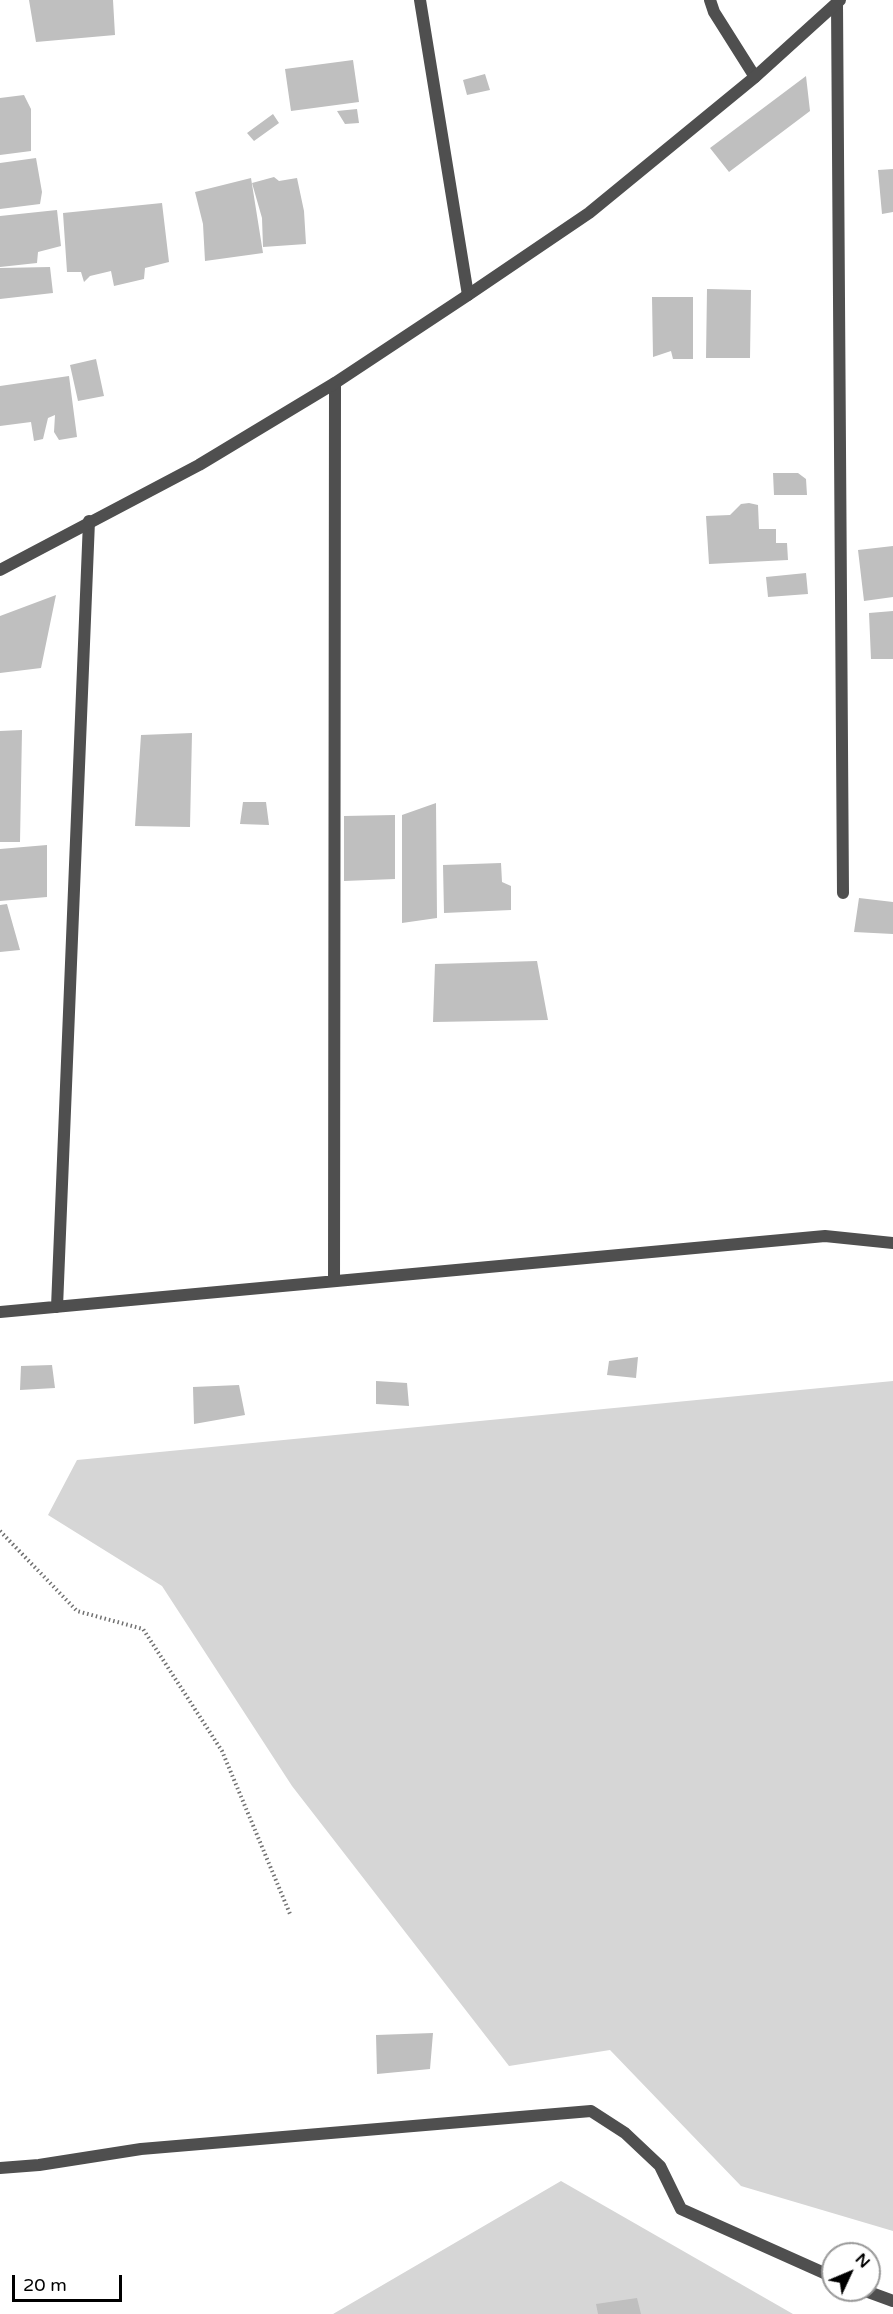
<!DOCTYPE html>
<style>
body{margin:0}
#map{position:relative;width:893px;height:2314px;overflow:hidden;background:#fff;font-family:"Varela Round",sans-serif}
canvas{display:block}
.north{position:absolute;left:821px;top:2242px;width:60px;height:60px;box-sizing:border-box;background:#fff;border:2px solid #999;border-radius:50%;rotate:46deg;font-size:16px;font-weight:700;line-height:24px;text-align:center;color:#000}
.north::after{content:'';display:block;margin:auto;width:21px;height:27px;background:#000;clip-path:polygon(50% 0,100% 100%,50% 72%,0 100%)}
.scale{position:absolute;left:12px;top:2275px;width:110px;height:27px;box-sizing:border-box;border:3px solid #000;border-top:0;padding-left:8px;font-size:18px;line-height:21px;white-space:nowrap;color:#000;-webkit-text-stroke:4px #fff;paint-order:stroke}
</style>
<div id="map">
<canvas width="893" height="2314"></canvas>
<div class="north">N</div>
<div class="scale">20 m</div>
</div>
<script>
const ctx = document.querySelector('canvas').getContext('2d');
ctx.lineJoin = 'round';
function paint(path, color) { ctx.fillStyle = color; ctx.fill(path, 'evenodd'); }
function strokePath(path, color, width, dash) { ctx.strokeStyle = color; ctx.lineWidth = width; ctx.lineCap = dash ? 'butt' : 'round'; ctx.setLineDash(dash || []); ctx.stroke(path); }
paint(new Path2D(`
 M893,1381V2231L741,2186L610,2050L509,2066L292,1786L162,1586L48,1515L77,1460Z
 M561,2181L793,2314H333Z`), '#d6d6d6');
paint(new Path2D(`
 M29,0H113L115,35L36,42Z
 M353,60L359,102L291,111L285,69Z
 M485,74L490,90L467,95L463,80Z
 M806,76L810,111L729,172L710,148Z
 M24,95L31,109V151L0,155V98Z
 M357,109L359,123L345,124L337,111Z
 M273,114L279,123L254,141L247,133Z
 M36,158L42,192L40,204L0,209V163Z
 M893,169V212L882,214L878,170Z
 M274,177L279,181L297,178L304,211L306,244L263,247L262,218L252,183Z
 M251,178L263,253L205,261L203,224L195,192Z
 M162,203L169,262L145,268L144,279L114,286L111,271L90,276L84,282L81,272H67L63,213Z
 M57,210L61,246L38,252L37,263L0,267V216Z
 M50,267L53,293L0,299V268Z
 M707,289L751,290L750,358H706Z
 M652,297H693V359H673L671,351L653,357Z
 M96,359L104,396L78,401L70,365Z
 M69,376L77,437L59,440L54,432L55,415L48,418L43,439L34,441L31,422L0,426V386Z
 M773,473H798L806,479L807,495H774Z
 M749,503L758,505L759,529H776V543H787L788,560L709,564L706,516L730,515L741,504Z
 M893,546V597L864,601L858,550Z
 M806,573L808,594L768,597L766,577Z
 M56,595L41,668L0,673V616Z
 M893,611V659H871L869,613Z
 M22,730L20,842H0V731Z
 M192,733L190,827L135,826L141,735Z
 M243,802H266L269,825L240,824Z
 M436,803L437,918L402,923V815Z
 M395,815V879L344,881V816Z
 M47,845V897L0,901V849Z
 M501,863L502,882L511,886V910L444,913L443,865Z
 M859,898L893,902V934L854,932Z
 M7,904L20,950L0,952V905Z
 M537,961L548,1020L433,1022L435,964Z
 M638,1357L636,1378L607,1375L609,1361Z
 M52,1365L55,1388L20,1390L21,1366Z
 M376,1381L407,1383L409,1406L376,1404Z
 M239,1385L245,1415L194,1424L193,1387Z
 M433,2033L430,2069L377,2074L376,2035Z
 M637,2298L641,2314H598L596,2304Z`), '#bfbfbf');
strokePath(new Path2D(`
 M0,1531L77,1611L143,1629L222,1751L290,1914`), '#717171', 4, [1.5, 3]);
strokePath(new Path2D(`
 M420,0L468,295
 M710,0L714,12L755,77
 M837,3L843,893
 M334,1281L335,383
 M57,1307L89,521
 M0,1312L825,1236L893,1243
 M0,2168L39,2165L141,2149L591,2111L625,2133L660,2166L681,2209L833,2277
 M863,2290L893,2301`), '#4f4f4f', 12);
strokePath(new Path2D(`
 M0,570L199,465L335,383L468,295L589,213L755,77L840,0`), '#4f4f4f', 12);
</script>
